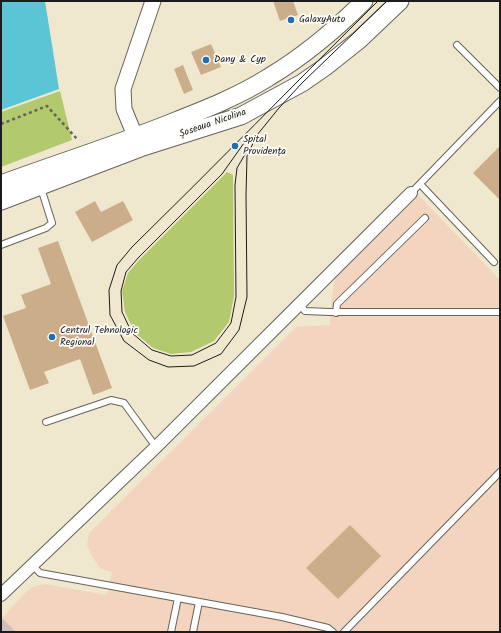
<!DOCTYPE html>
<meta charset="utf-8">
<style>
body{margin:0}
#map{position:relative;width:501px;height:633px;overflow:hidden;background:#f0e8ce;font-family:Kalam,sans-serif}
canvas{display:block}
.frame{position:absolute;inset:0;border:2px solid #1c1c1c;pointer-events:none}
</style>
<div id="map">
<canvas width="501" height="633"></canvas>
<div class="frame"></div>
</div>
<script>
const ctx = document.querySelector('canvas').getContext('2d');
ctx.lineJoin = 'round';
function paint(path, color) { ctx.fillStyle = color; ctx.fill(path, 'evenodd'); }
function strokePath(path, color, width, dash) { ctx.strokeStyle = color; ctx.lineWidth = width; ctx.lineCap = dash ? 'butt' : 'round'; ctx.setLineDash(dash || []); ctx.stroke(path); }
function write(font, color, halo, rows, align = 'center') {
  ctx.font = font + ' Kalam,sans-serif'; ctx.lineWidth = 3.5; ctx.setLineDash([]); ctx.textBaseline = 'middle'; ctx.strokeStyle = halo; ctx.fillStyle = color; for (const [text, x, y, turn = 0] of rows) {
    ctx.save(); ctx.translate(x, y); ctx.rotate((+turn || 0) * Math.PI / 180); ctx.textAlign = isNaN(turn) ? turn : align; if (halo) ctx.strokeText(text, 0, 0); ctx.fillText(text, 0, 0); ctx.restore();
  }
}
paint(new Path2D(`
 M419,196L500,280V632H16L2,618L28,590L35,586L45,584L107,595L112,572L101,569L93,558L87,545L89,533L296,327L330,325V312L335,277Z`), '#f3d4bf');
paint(new Path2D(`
 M1,618H2L16,632H1Z`), '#cfc0bb');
paint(new Path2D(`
 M60,91L72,140L1,167V112Z
 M227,172L233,175L234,296L229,322L214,341L191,352L171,354L153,348L135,333L125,312L122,291L128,273L140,259Z`), '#b2c96e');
paint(new Path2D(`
 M1,1H45L59,89L1,110Z`), '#5bc5d5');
paint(new Path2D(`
 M273,1H293L298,15L280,21Z
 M211,44L221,67L201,75L191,52Z
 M183,65L193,90L184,94L174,69Z
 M500,146V200L473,173Z
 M95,201L101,212L123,201L133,220L92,242L75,212Z
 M58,241L112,388L93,395L80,359L44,372L49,383L30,390L3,316L26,308L21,295L51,284L38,248Z
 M350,525L381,556L338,599L306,568Z`), '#cbae89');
const service = new Path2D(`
 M457,45L500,88
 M420,184L494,262
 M411,193L500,101
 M1,245L46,228L52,223L41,188
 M300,305L305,311L330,312H500
 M336,313L337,304L425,218
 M46,422L111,400L124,403L156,447
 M33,566L40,573L282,617L328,628L333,632
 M171,632L178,598
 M193,632L199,602
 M344,632L500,472`);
const minor = new Path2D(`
 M1,595L156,447L411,193`);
const tertiary = new Path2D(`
 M140,148L124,109L123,89L153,1`);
const secondary = new Path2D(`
 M1,184C58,163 116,145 173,122C206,109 239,96 269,77C304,56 335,30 364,1
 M1,201L140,148L241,116L302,83L325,67L359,40L400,1`);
strokePath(service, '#66635a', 8);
strokePath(minor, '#66635a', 14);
strokePath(tertiary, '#66635a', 17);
strokePath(secondary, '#66635a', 19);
strokePath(new Path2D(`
 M1,124L47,106L78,140`), '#66635a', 2.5, [3, 3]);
strokePath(service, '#fff', 6);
strokePath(minor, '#fff', 12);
strokePath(tertiary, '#fff', 15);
strokePath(secondary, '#fff', 17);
strokePath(new Path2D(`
 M378,1C295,83 215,166 132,247L117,265L109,290L110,315L124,341L149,360L168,367L194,366L221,354L239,330L247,297L246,195L247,156L257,135L279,108L302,83L387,1
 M244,143L222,174L139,257L126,272L121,291L122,312L132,333L152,350L171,356L192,355L216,343L231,323L236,297L235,185L237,168L247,151`), '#1c1c1c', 1);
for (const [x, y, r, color] of [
 [291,20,4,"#1f6fb2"],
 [206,60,4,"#1f6fb2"],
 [235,146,4,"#1f6fb2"],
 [52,337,4,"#1f6fb2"]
]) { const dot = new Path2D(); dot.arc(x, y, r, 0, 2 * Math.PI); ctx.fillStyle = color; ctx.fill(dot); strokePath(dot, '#fdfcf7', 1.5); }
write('10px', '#1c1c1c', '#fdfcf7', [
 ["GalaxyAuto",299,20],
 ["Dany & Cyp",214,60],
 ["Spital",243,140],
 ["Providența",243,152],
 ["Centrul Tehnologic",60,331],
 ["Regional",60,343]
], 'left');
write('10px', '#1c1c1c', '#fdfcf7', [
 ["Șoseaua Nicolina",213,124,-19]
]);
</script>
